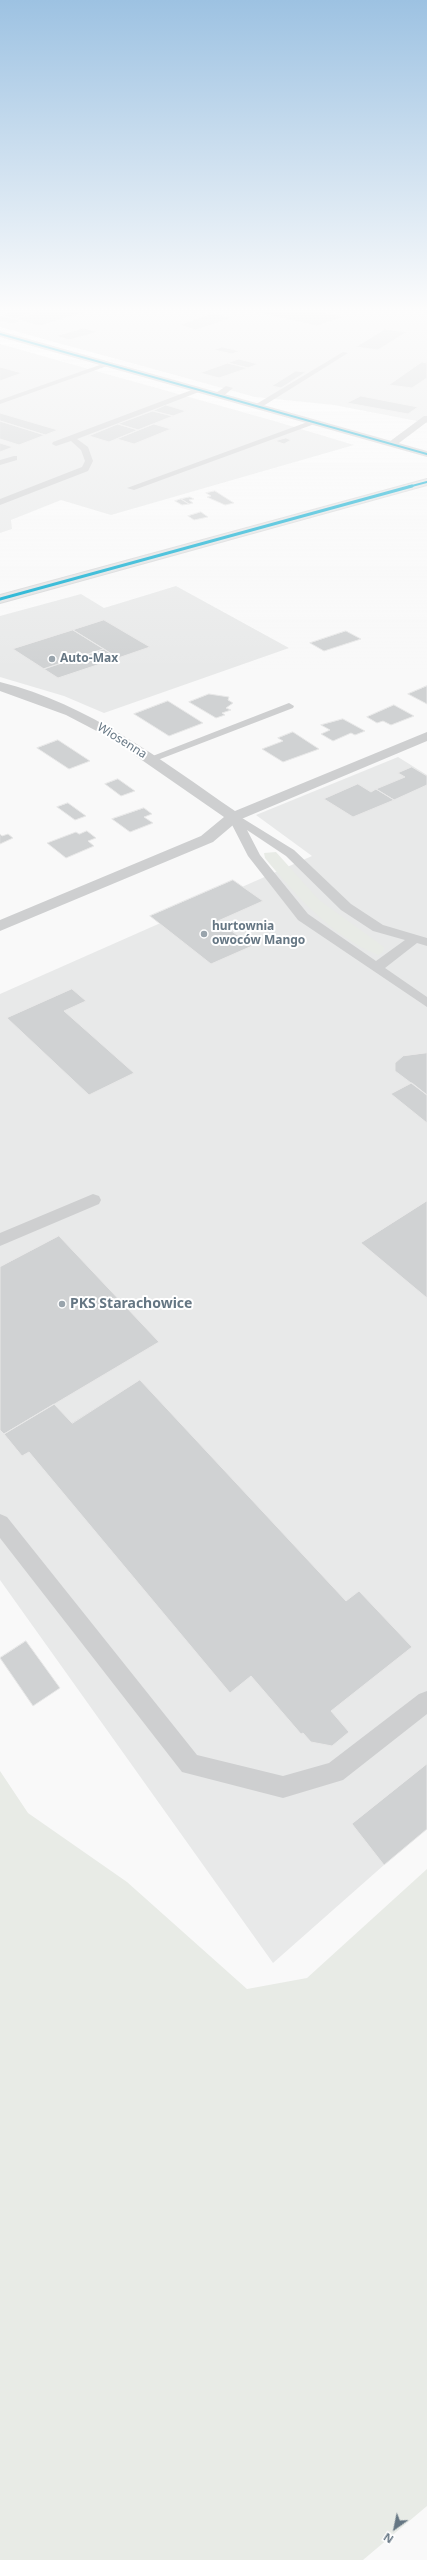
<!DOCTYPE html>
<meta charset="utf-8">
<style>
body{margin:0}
#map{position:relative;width:427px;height:2560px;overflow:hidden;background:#f9f9f9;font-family:"Noto Sans",sans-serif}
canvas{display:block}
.north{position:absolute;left:375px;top:2508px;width:40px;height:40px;-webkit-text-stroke:3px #fff;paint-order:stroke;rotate:213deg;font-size:11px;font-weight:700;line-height:16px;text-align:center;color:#657683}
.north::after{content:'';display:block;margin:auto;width:14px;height:18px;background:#657683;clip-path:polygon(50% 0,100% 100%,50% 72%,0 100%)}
</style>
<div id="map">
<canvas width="427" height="2560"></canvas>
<div class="north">N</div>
</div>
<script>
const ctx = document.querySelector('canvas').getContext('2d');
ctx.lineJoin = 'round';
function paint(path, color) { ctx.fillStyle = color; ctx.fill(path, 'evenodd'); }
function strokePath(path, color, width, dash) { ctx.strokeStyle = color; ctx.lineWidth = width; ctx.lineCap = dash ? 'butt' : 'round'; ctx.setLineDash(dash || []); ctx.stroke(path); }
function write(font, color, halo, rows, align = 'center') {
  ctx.font = font + ' "Noto Sans",sans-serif'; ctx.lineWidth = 4; ctx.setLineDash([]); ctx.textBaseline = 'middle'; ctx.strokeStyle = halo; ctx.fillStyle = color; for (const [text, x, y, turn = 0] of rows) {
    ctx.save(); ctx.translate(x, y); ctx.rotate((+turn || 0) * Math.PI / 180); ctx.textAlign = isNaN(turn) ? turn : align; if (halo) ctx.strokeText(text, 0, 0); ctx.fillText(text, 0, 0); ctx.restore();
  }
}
paint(new Path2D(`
 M0,312H427V423L334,405L255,397L0,327Z
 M0,344L271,420L354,445L111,515L61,500L11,520L12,529L0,533Z
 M176,586L289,648L104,713L64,696L0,677V616L81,594L104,608Z
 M398,757L427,775V1827L273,1963L0,1580V994L312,856L256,815Z`), '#e8e9e9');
paint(new Path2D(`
 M276,852L319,900L384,947L383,952L378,955C333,937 296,896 265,858L264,853Z
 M0,1771L28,1813L127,1882L247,1989L307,1978L427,1869V2506L363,2560H0Z`), '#e8ebe6');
const building = new Path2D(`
 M38,312H85L40,326L14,319Z
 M38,312L14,319L0,315L9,312Z
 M255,312H324L344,317L317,326Z
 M214,313L232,318L196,330L179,325Z
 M0,315L14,319L22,321L13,324L0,321Z
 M84,328L98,332L69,340L56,336Z
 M385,329L407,332L378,350L356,347Z
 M222,347L240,351L232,354L214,350Z
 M239,359L258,364L248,368L228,363Z
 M422,362L427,363V378L412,388L389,385Z
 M228,363L248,368L219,378L200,373Z
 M0,367L22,373L0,381Z
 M296,371L306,372L281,388L272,386Z
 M361,396L418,407L408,414L347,403Z
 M166,405L186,411L173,416L153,411Z
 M153,411L173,416L138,430L118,424Z
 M0,413L58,430L45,435L0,421Z
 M0,421L45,435L19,445L0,439Z
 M118,424L138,430L109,442L89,436Z
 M154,424L171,429L134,444L117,439Z
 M286,438L291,440L284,444L275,441Z
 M0,443L13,447L0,452Z
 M215,491L226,498L234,503L225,505L207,497L211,496L206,493Z
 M190,497L194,499L189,500L193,503L189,504L181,499Z
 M181,499L189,504L182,505L175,501Z
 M201,512L208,517L194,520L188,516Z
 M104,620L150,647L118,658L73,630Z
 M73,630L104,649L44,669L13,649Z
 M346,631L361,639L324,651L310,643Z
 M104,649L118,658L58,678L44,669Z
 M427,686V704L408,694Z
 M209,694L229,697L228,700L233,703L226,708L231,710L222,713L225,715L216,718L189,702Z
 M168,701L203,723L169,736L134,714Z
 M394,705L414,716L391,725L383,721L377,723L367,717Z
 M343,719L365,731L355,735L351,733L333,741L321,734L330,730L321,725Z
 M293,732L319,749L283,762L262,749L283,741L278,738Z
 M58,740L90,761L69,769L37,748Z
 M412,767L427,776V785L394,800L376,789L405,777L398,773Z
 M118,779L135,791L121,796L105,784Z
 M358,784L371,792L376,789L394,800L353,817L324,799Z
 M68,803L86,816L75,820L57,807Z
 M144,808L152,814L144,817L153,823L130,832L112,819Z
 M87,831L96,838L88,841L94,846L66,858L47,843L76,832L79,834Z
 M0,834L2,836L8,834L13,838L0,844Z
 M233,880L263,901L218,921L252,946L211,964L150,916Z
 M72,989L86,1001L64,1011L134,1073L89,1095L7,1018Z
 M427,1053V1095L395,1071V1063L403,1056Z
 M412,1083L427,1095V1123L391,1094Z
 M427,1201V1298L361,1243Z
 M59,1236L159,1342L4,1434L0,1430V1267Z
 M140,1380L346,1601L359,1591L412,1647L331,1711L349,1732L332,1746L311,1742L303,1733L301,1734L251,1676L230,1693L29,1452L22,1456L4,1434L54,1404L72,1423Z
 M26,1641L60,1688L33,1706L0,1658Z
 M427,1764V1829L384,1865L352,1824Z`);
paint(building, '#d0d2d3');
strokePath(building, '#e8e8e8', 1);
const primary = new Path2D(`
 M427,479V485L0,603V595Z`);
strokePath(primary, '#d5d6d7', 2);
paint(new Path2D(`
 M343,352L348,353L260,408L253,406Z
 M108,362L110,365L0,404V400Z
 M226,386L233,388L222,397H216V393Z
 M197,388L204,390L77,439L88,447L93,461L88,471L0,505V499L82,467L85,461L81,450L71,441L56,446L52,444L53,442Z
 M424,416H427V422L395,446H389V442Z
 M313,420L320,422L134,490L127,488Z
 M14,456H17V460L0,465V460Z
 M289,703L294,706L293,708L155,761L151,762L145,759Z
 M234,813L294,850L351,904L383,925L427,938V946L417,943L385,968L427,997V1007L298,920L248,856L228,817ZM247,830L286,856L341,910L373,931L405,940L376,961L308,914L260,855Z
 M93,1194L99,1196L101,1200L99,1204L0,1246V1233Z
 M0,1514L7,1517L197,1755L283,1776L329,1763L419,1694L427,1691V1714L343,1780L283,1798L182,1772L0,1538Z`), '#cecfd0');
paint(new Path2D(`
 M0,331L427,451V457L0,337Z
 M0,682C89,704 161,760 235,811L427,732V741L239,820L213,842L0,931V920L201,836L224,817L110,738L66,715L0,691Z`), '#cecfd0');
paint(primary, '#e1e2e2');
strokePath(new Path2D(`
 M0,334L427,454
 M408,487L427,482`), '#00a9ce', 2);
strokePath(new Path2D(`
 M0,599L412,486`), '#00a9ce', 3);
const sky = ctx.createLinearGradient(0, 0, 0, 671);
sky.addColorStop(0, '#9dc2e2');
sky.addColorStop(0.46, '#fcfcfc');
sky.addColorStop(1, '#fcfcfc00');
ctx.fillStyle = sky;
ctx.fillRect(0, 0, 427, 671);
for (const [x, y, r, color] of [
 [52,659,4,"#99a4ac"],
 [204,934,4,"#99a4ac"],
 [62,1304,4,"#99a4ac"]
]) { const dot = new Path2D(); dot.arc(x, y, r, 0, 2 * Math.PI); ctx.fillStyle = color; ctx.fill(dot); strokePath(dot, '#fff', 1.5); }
write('bold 12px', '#657683', '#fff', [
 ["Auto-Max",60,659],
 ["hurtownia",212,927],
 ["owoców Mango",212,941]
], 'left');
write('12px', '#657683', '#fff', [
 ["Wiosenna",122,741,32]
]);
write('bold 14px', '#657683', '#fff', [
 ["PKS Starachowice",70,1304]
], 'left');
</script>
